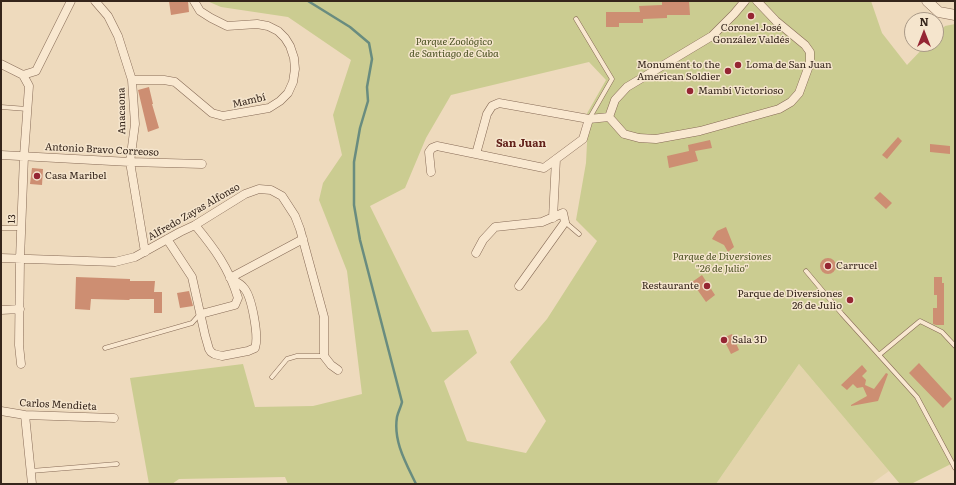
<!DOCTYPE html>
<meta charset="utf-8">
<style>
body{margin:0}
#map{position:relative;width:956px;height:485px;overflow:hidden;background:#eedabd;font-family:Literata,serif}
canvas{display:block}
.frame{position:absolute;inset:0;border:2px solid #35251b;pointer-events:none}
.north{position:absolute;left:904px;top:12px;width:40px;height:40px;box-sizing:border-box;background:#f5e5cd;border:1px solid #a89886;border-radius:50%;rotate:0deg;font-size:11px;font-weight:700;line-height:16px;text-align:center;color:#35251b}
.north::after{content:'';display:block;margin:auto;width:14px;height:18px;background:#952633;clip-path:polygon(50% 0,100% 100%,50% 72%,0 100%)}
</style>
<div id="map">
<canvas width="956" height="485"></canvas>
<div class="frame"></div>
<div class="north">N</div>
</div>
<script>
const ctx = document.querySelector('canvas').getContext('2d');
ctx.lineJoin = 'round';
function paint(path, color) { ctx.fillStyle = color; ctx.fill(path, 'evenodd'); }
function strokePath(path, color, width, dash) { ctx.strokeStyle = color; ctx.lineWidth = width; ctx.lineCap = dash ? 'butt' : 'round'; ctx.setLineDash(dash || []); ctx.stroke(path); }
function write(font, color, halo, rows, align = 'center') {
  ctx.font = font + ' Literata,serif'; ctx.lineWidth = 3; ctx.setLineDash([]); ctx.textBaseline = 'middle'; ctx.strokeStyle = halo; ctx.fillStyle = color; for (const [text, x, y, turn = 0] of rows) {
    ctx.save(); ctx.translate(x, y); ctx.rotate((+turn || 0) * Math.PI / 180); ctx.textAlign = isNaN(turn) ? turn : align; if (halo) ctx.strokeText(text, 0, 0); ctx.fillText(text, 0, 0); ctx.restore();
  }
}
paint(new Path2D(`
 M799,364L889,471L871,484H716Z`), '#e3d4ab');
paint(new Path2D(`
 M207,1H871L882,33L907,65L927,44H936V35L945,26L955,24V462L911,484H900L799,364L716,484H288L285,477L179,479L172,484H149L130,378L243,364L255,407L313,406L362,394L347,271L319,200L323,183L342,155L333,115L351,60L288,17L221,7ZM589,62L606,80L585,117L595,119L593,123H588L586,163L576,220L597,241L547,319L510,362L546,421L526,453L467,441L444,381L477,353L468,330L432,332L370,206L405,188L426,138L451,95Z`), '#cbcc91');
strokePath(new Path2D(`
 M308,1L350,27L369,43L372,59L367,87L368,101L360,128L354,162V205L360,240L402,402C401,407 398,412 397,417C393,441 406,463 416,484`), '#698c7f', 2.5);
paint(new Path2D(`
 M169,1H188L189,12L171,15Z
 M662,1H689L690,15H667V18L643,19V23H619V27H606V12H640L639,6L662,5Z
 M149,87L153,104H152L159,128L148,132L138,90Z
 M898,137L902,141L887,159L882,155Z
 M710,140L712,148L695,151L698,161L669,168L667,156L689,151L688,145Z
 M930,144L950,146V154L930,152Z
 M32,168L43,169L42,185L30,184Z
 M880,192L892,203L886,209L874,198Z
 M726,227L734,247L728,252L724,245L712,239L717,231Z
 M820 266a8 8 0 1 1 16 0a8 8 0 1 1-16 0Z
 M702,275L715,295L706,302L692,282Z
 M76,277L130,279V281H155L154,292H162V313H154V299H130L129,300L91,299L90,310L75,309Z
 M934,277H942V283H944V325H936L933,324V308H937V295H934Z
 M189,291L193,306L180,308L177,293Z
 M732,334L739,350L731,354L723,338Z
 M919,363L952,399L943,408L909,373Z
 M862,365L867,371L862,376L866,380L865,385L874,389L886,373L888,374L878,401L851,406V405L867,396L863,387L857,388L853,384L847,390L841,385Z`), '#cd8e72');
const service = new Path2D(`
 M576,19L612,79L589,119
 M1,107L27,109
 M565,222L579,234
 M1,228H21
 M806,271L842,314L917,397L955,468
 M105,348L192,323L200,314
 M879,355L920,321L942,332L955,346
 M272,377L287,359L297,356H324
 M31,471L117,464`);
const minor = new Path2D(`
 M95,1L108,16L118,36L132,80L135,124L130,162L145,252
 M1,64L23,75
 M132,80H164L175,82L212,113L223,116L269,108L280,101L288,93L293,82L295,69L294,58L290,46L285,38L278,31L268,26L257,24L227,26L211,18L200,11L194,1
 M609,117L624,134L639,138L656,139L700,131L779,109L791,102L799,93L810,63V52L805,45L776,21L757,1
 M609,117L615,100L627,87L712,36L734,14L745,1
 M476,154L487,114L492,106L499,103L589,119L609,117
 M1,155L130,162L202,164
 M431,172L429,152L432,148L437,146L544,168L583,139L589,119
 M553,218L556,159
 M195,225C214,248 229,268 238,298L235,305L201,314
 M167,239L192,277L205,335L209,349L211,352L214,354L222,356L248,351L255,348C259,337 252,295 243,287C240,283 234,281 230,278
 M476,253L483,240L495,227L542,222L563,213L565,222L519,286
 M1,258L115,262L135,257L180,232L195,225L245,194L259,189L271,190L282,196L295,216L300,229L324,317V356L331,365L338,370
 M230,278L303,239
 M1,310L20,309
 M21,364L19,345L20,259L24,156L29,86L23,75L36,71L71,1
 M1,411L25,415L114,418
 M25,415L32,484`);
const tertiary = new Path2D(`
 M927,1L939,12L955,15`);
strokePath(service, '#866a56', 5);
strokePath(minor, '#866a56', 9);
strokePath(tertiary, '#866a56', 11);
strokePath(service, '#f9e8d0', 4);
strokePath(minor, '#f9e8d0', 8);
strokePath(tertiary, '#f9e8d0', 10);
for (const [x, y, r, color] of [
 [751,16,4,"#952633"],
 [738,65,4,"#952633"],
 [728,71,4,"#952633"],
 [690,91,4,"#952633"],
 [37,176,4,"#952633"],
 [828,266,4,"#952633"],
 [707,286,4,"#952633"],
 [850,300,4,"#952633"],
 [724,340,4,"#952633"]
]) { const dot = new Path2D(); dot.arc(x, y, r, 0, 2 * Math.PI); ctx.fillStyle = color; ctx.fill(dot); strokePath(dot, '#f5e5cd', 1.5); }
write('10px', '#35251b', '#f5e5cd', [
 ["Coronel José",751,28,"center"],
 ["González Valdés",751,40,"center"],
 ["Monument to the",720,65,"right"],
 ["American Soldier",720,77,"right"],
 ["Loma de San Juan",746,65],
 ["Mambí Victorioso",698,91],
 ["Casa Maribel",45,176],
 ["Carrucel",836,266],
 ["Restaurante",699,286,"right"],
 ["Parque de Diversiones",842,294,"right"],
 ["26 de Julio",842,306,"right"],
 ["Sala 3D",732,340]
], 'left');
write('italic 10px', '#4b5122', '#f5e5cd', [
 ["Parque Zoológico",454,42],
 ["de Santiago de Cuba",454,54],
 ["Parque de Diversiones",722,257],
 ["\"26 de Julio\"",722,269]
]);
write('10px', '#35251b', '#f5e5cd', [
 ["Mambí",249,101,-13],
 ["Anacaona",122,111,-91],
 ["Antonio Bravo Correoso",102,150,3],
 ["Alfredo Zayas Alfonso",194,212,-30],
 ["13",12,219,-88],
 ["Carlos Mendieta",58,405,3]
]);
write('bold 11px', '#62211a', '#f5e5cd', [
 ["San Juan",521,144]
]);
</script>
